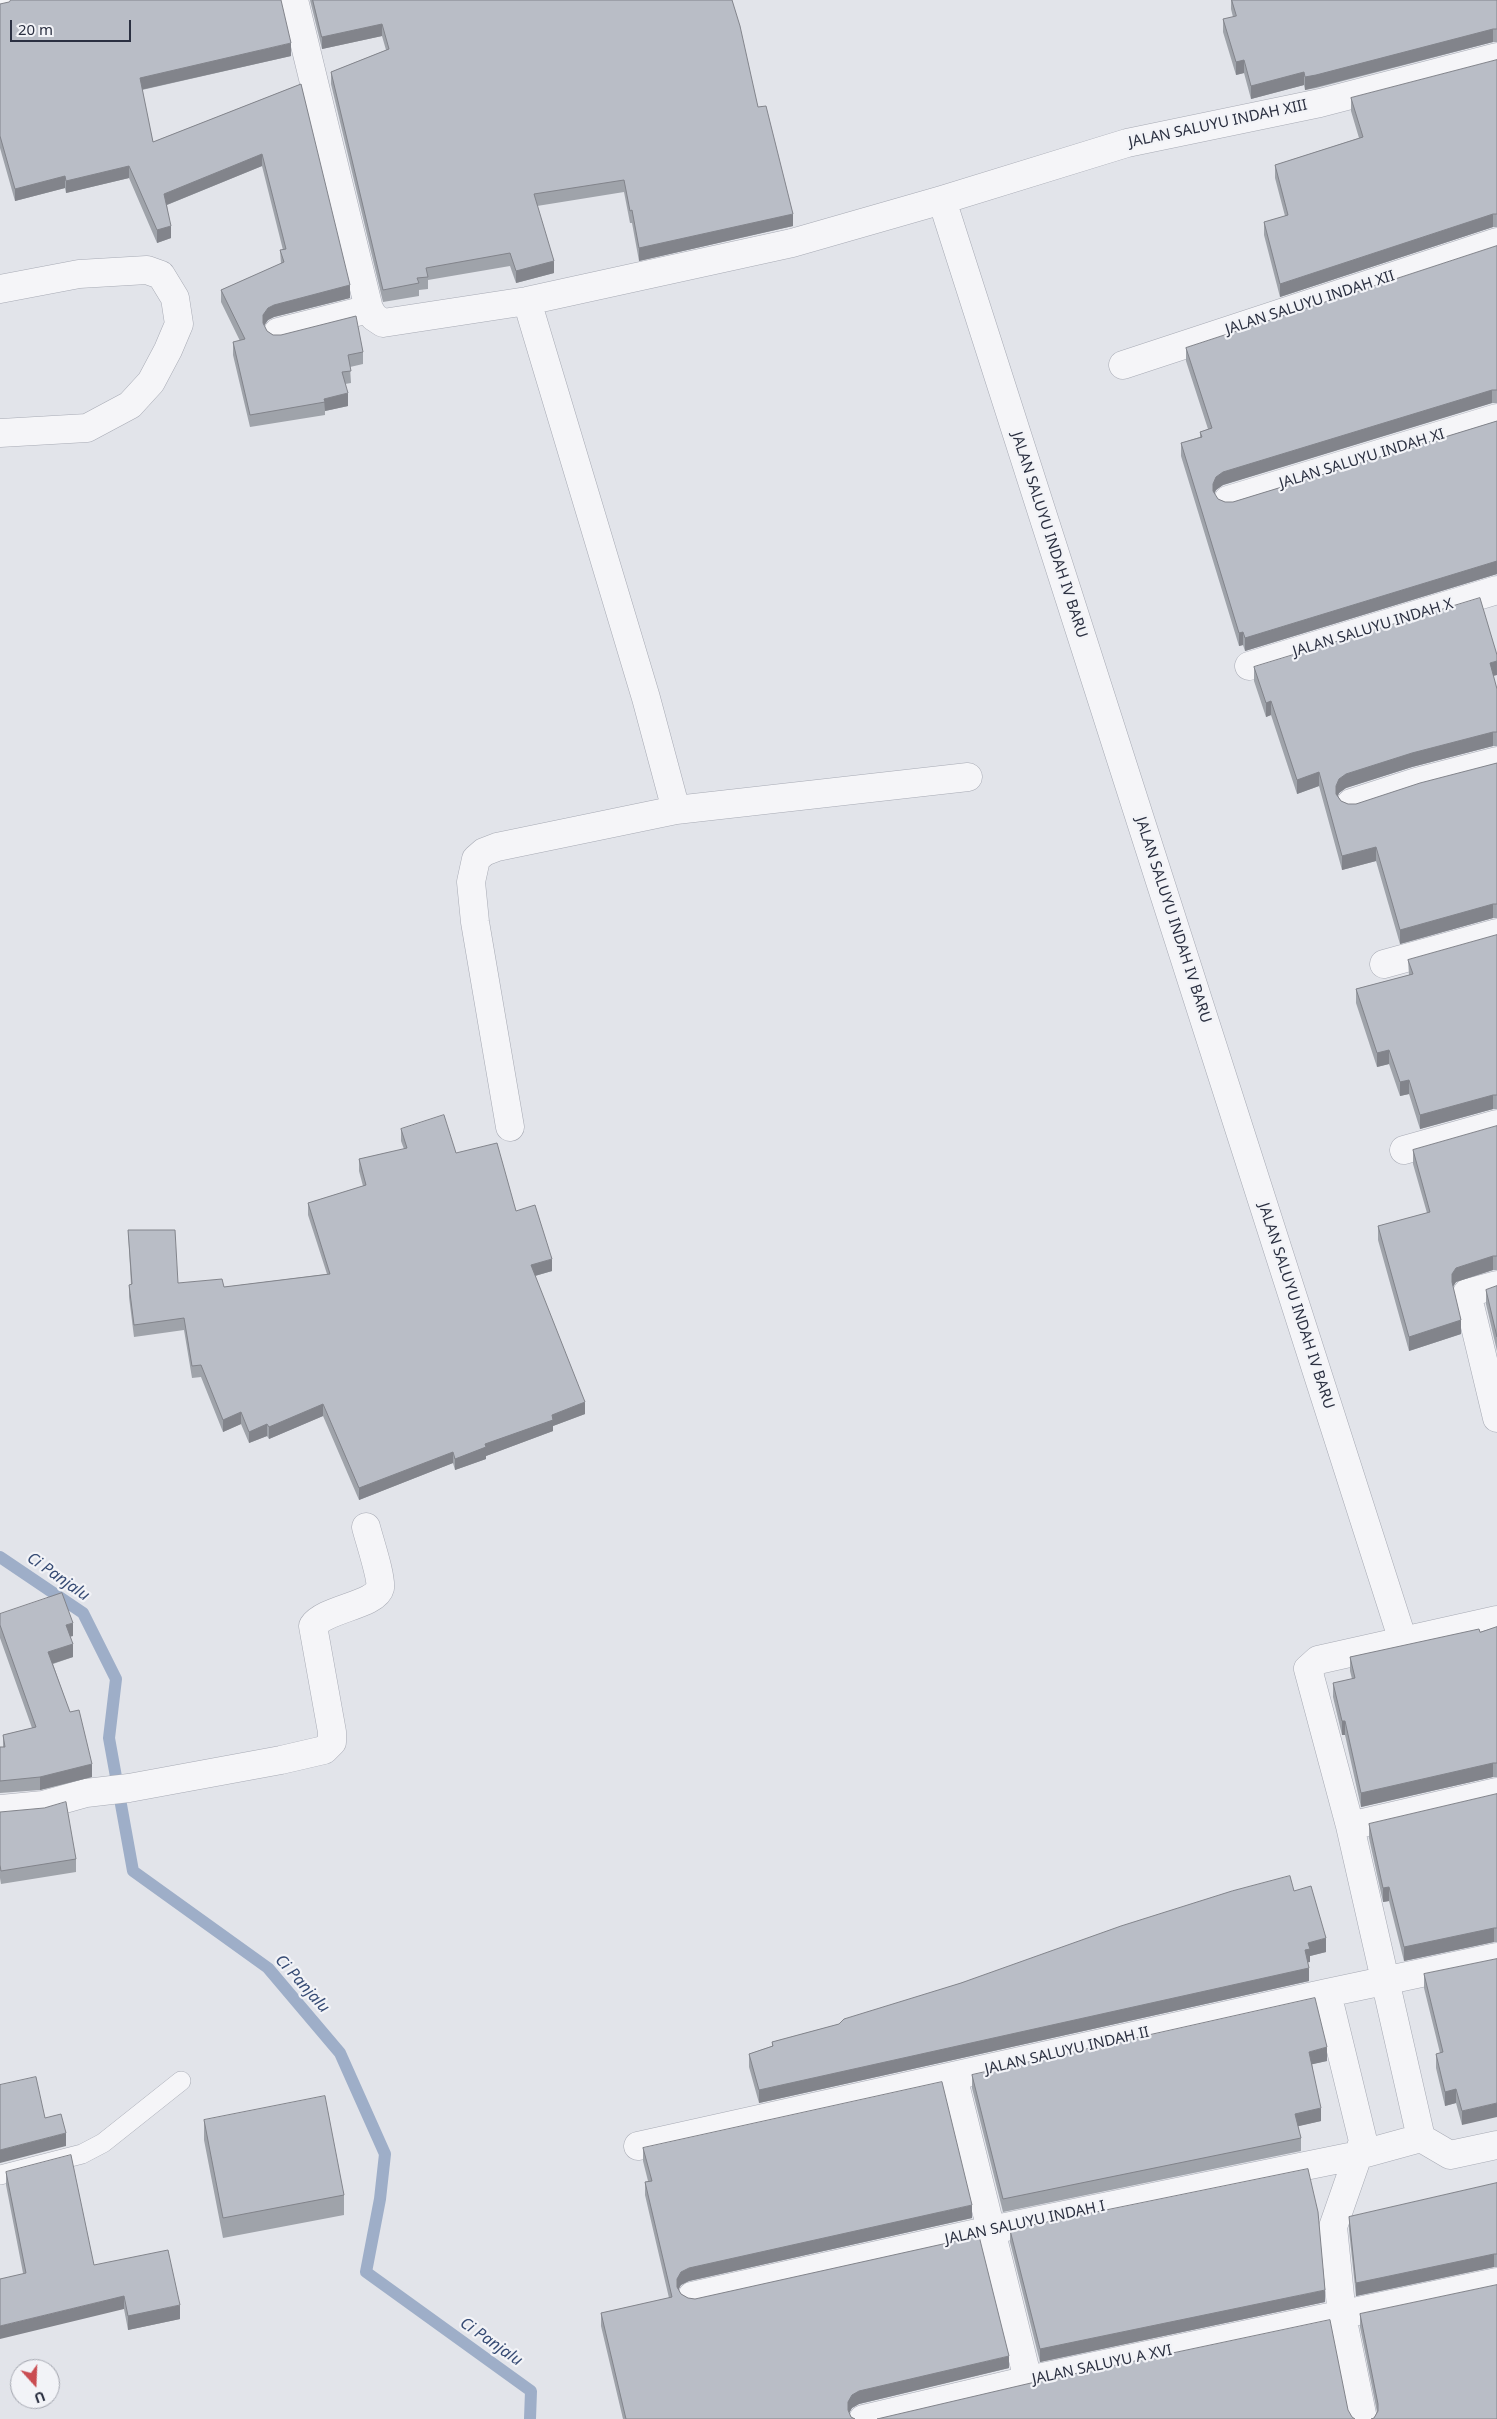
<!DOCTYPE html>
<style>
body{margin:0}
#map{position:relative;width:1497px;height:2419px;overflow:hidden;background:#e2e4ea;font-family:"Noto Sans",sans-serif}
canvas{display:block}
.north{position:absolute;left:10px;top:2359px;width:50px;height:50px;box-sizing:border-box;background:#f2f3f7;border:1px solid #a2a5ae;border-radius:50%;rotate:160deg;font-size:14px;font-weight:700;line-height:20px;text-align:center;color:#2b3041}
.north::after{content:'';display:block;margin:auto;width:18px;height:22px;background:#ca4c51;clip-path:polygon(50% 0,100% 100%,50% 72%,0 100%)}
.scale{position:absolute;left:10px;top:20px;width:121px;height:22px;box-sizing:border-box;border:2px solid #2b3041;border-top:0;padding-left:6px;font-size:15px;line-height:18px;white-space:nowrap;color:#2b3041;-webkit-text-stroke:4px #f2f3f7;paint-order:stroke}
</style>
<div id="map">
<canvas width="1497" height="2419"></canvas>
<div class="north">U</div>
<div class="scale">20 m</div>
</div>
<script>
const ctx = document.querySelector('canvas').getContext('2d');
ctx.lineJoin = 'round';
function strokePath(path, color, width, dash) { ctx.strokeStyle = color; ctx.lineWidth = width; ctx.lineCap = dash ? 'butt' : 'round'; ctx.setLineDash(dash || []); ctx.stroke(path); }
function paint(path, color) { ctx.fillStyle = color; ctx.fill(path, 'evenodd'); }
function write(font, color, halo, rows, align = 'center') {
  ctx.font = font + ' "Noto Sans",sans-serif'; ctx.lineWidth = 4.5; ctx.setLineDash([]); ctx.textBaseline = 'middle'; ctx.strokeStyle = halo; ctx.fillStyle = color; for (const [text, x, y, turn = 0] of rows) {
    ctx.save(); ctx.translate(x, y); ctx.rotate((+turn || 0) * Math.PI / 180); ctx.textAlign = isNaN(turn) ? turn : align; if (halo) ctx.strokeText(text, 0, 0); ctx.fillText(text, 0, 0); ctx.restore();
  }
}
strokePath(new Path2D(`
 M0,1557L83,1613L116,1679L109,1738L133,1871L268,1968L340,2053L385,2154L380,2199L366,2272L531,2391L530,2419`), '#9eaec8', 12);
const lane = new Path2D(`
 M0,2175L82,2154L103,2143L181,2081`);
const street = new Path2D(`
 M294,0L369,309L374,317L383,323L527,301L792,243L942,200L1127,143L1320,103L1497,57
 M0,1L2,0
 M942,200L1403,1641
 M0,289L79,274L147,270L161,275L175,298L179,324L168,350L151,382L130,405L87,428L0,433
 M278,332L369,309
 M1123,365L1497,242
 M1228,500L1497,418
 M1249,666L1497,590
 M1351,803L1416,782L1497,761
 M676,810L968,777
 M1384,964L1497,933
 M510,1127L475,922L471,882L476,859L484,852L497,847L676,810L646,698L527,301
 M1404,1150L1497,1124
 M1497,1285L1467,1293L1497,1418
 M0,1809L43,1805L86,1793L129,1788L281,1760L324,1750L332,1742V1732L313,1626C324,1609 376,1605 380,1588C382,1578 369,1539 366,1527
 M1350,1826L1497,1792
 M1327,1993L1363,2141L1333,2227L1342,2316L1363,2419
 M953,2076L1028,2380
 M1421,2138L1350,1826L1308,1669L1318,1660L1497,1620
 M1421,2138L1450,2155L1497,2145
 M638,2146L1327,1993L1497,1957
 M692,2296L991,2230L1359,2155L1421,2138
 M863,2419L1028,2380L1497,2282`);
strokePath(lane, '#a7aab4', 20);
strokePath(street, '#a7aab4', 29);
strokePath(lane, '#f5f5f8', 19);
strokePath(street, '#f5f5f8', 28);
paint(new Path2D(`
 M310,0H732L758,107L793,226L639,261L632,223H630L624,192L537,206L554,273L516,283L510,266L428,280V289L419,290V296L383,302L331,84V72L386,50L382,36L322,49Z
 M1231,0H1497V42H1493L1316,88L1305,90L1304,85L1251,99L1244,73L1236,75L1223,32V19L1233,17L1231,9Z
 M0,4L291,56L142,90L153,142L301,84L350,298L274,317L268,320L264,326L267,331L273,335L363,352V364L350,367L351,383L345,384L348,406L325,411V415L250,427L233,355V342L240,341L221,302V290L281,264L280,250H283L262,166L167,205L171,238L157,243L129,178L66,193L65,188L15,201L0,148Z
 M1497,60V227H1493L1280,297L1264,235V222L1285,216L1275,178V165L1359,138L1351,111V98Z
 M1497,246V403H1492L1223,485L1216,490L1214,494L1218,499L1225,502H1233L1497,421V574L1245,651L1243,645L1239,646L1181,456V443L1200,437V432L1208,429L1186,361V348Z
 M1254,667L1493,676L1497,689V746H1493L1412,767L1346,788L1339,793L1338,796L1341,801L1348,804H1356L1497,763V918H1493L1400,944L1376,861L1342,870L1319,786L1297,794L1271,715L1266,717L1254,681Z
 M1497,935V1109H1493L1420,1129L1409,1094L1400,1096L1389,1064L1377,1067L1356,1003V989L1409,975L1408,960Z
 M1497,1126V1270H1493L1456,1282L1453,1287L1461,1334L1409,1351L1378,1240V1226L1427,1213L1413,1164V1150Z
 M401,1129L456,1153L516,1211L552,1271L535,1276L585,1414L553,1426V1431L486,1456V1459L455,1470L453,1463L359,1500L323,1416L269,1439L267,1436L249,1443L241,1424L223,1432L201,1377L192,1378L184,1330L134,1337L129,1297V1285H131L128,1230L178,1283L224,1287L327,1274L308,1215V1203L363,1186L359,1171V1159L404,1149L401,1141Z
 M1497,1286V1351L1486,1304V1290Z
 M0,1614L73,1636H70L73,1657L53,1664L92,1777L40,1790L0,1793V1747H3V1735L32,1728L0,1638Z
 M1497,1627V1777H1493L1361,1807L1345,1735H1342L1333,1697V1683L1352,1679L1350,1671V1657L1480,1632Z
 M1497,1794V1942H1494L1404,1961L1389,1901L1383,1902L1369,1838V1824Z
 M0,1812L76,1859V1872L1,1884L0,1878Z
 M1294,1891L1326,1952L1310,1956V1962H1308L1309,1981L759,2103L749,2067V2054L772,2046V2042L839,2024L961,1983Z
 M1497,1959L1462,2125L1456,2103L1445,2106L1436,2068V2054L1440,2053L1424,1988V1974Z
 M1327,2061L1312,2064L1321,2121L1298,2126L1301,2138V2151L1003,2212L972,2088V2075Z
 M204,2120L344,2195V2215L223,2238L204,2140Z
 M643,2148L972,2218L689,2281L681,2285L678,2290L681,2294L688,2298L1009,2368L859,2404L852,2408L849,2413L851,2417L855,2419H623L601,2326V2313L669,2298L645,2195V2182L648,2181L643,2161Z
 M6,2172L94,2265L180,2319L128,2330L124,2309L23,2273L6,2185Z
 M1497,2183V2267H1494L1356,2296L1349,2230V2217Z
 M1010,2230L1325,2302L1040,2362L1010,2242Z
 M1497,2285L1374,2418L1377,2412L1360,2327V2314Z`), '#9fa3aa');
paint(new Path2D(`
 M382,24V36L322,49V37Z
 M1493,29V42L1305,90V77Z
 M291,43V56L140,90V78Z
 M1244,60V73L1236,75V62Z
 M1304,72V85L1251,99V86Z
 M262,154V166L164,206V194Z
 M129,166V178L66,193V181Z
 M65,176V188L15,201V189Z
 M793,214V226L639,261V248Z
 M1493,214V227L1280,297V284Z
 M171,226V238L157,243V230Z
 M554,261V273L516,283V271Z
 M350,285V298L274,317L268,320L263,327V315L268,308L274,305Z
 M1492,390V403L1223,485L1216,490L1213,497V484L1216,477L1223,472Z
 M348,393V406L325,411L324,399Z
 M1497,561V574L1245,651V638Z
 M1243,632V645L1239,646V633Z
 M1497,661V675L1490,677V663Z
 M1271,701V715L1266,717V703Z
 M1493,732V746L1412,767L1346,788L1339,793L1336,800V786L1339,779L1346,774L1412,753Z
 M1319,772V786L1297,794V780Z
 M1376,847V861L1342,870V856Z
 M1493,904V918L1400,944V930Z
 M1389,1050V1064L1377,1067V1053Z
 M1409,1080V1094L1400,1096V1082Z
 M1493,1095V1109L1420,1129V1115Z
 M1493,1256V1270L1456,1282L1452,1288V1296V1274L1456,1268Z
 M552,1259V1271L531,1277V1265Z
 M1461,1320V1334L1409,1351V1337Z
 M585,1402V1414L553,1426V1431L486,1456V1459L455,1470V1459L485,1444L552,1415Z
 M323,1404V1416L269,1439V1427Z
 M241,1412V1424L223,1432V1420Z
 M267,1424V1436L249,1443V1432Z
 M453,1452V1463L359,1500V1488Z
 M73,1623V1636L66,1638V1625Z
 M73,1644V1657L48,1665V1652Z
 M1342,1721H1345V1735H1342Z
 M1493,1763V1777L1361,1807V1793Z
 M92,1764V1777L40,1790V1777Z
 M1389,1887V1901L1383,1902V1888Z
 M1494,1928V1942L1404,1961V1947Z
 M1326,1938V1952L1310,1956V1962L1305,1963V1950L1308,1943Z
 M1309,1968V1981L759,2103V2090Z
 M1327,2047V2061L1309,2065V2052Z
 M1456,2089V2103L1445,2106V2092Z
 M1497,2103V2117L1462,2125V2111Z
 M1321,2108V2121L1295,2127V2114Z
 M66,2133V2146L0,2163V2150Z
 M972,2205V2218L689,2281L681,2285L677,2292V2279L681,2272L689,2268Z
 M1494,2254V2267L1356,2296V2283Z
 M1325,2290V2302L1040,2362V2349Z
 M124,2296V2309L0,2339V2326Z
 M180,2305V2319L128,2330V2316Z
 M1009,2356V2368L859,2404L852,2408L848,2415V2402L852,2395L859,2391Z`), '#82848b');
const building = new Path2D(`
 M11,0H281L291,43L140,78L153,142L301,84L350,285L274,305L268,308L263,315V323L267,331L273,335H281L356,316L363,352L348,355L351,371L342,372L348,393L324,399L325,402L250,415L233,342L245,339L221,290L284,262L280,250L286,249L262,154L164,194L171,226L157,230L129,166L66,181L65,176L15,189L0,136V4L9,2Z
 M313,0H732L740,26L758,107L766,106L793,214L639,248L632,210L630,211L624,180L534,194L554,261L516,271L510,253L426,268L428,277L417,278L419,283L383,290L331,72L389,49L382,24L322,37Z
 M1232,0H1497V29H1493L1316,75L1305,77L1304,72L1251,86L1244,60L1236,62L1223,19L1236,16Z
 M1497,60V214H1493L1280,284L1264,222L1288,215L1275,165L1363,137L1351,98Z
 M1497,246V390H1492L1223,472L1216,477L1213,484V491L1218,499L1225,502H1233L1497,421V561L1245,638L1243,632L1239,633L1181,443L1202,437L1200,432L1212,428L1186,348Z
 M1480,598L1497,655V661L1490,663L1497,689V732H1493L1412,753L1346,774L1339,779L1336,786V794L1341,801L1348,804H1356L1420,783L1497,763V904H1493L1400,930L1376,847L1342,856L1319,772L1297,780L1271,701L1266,703L1254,667Z
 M1497,935V1095H1493L1420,1115L1409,1080L1400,1082L1389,1050L1377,1053L1356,989L1413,974L1408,960Z
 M444,1115L456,1153L497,1143L516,1211L535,1205L552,1259L531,1265L585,1402L552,1415L553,1420L485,1444L486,1447L455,1459L453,1452L359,1488L323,1404L269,1427L267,1424L249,1432L241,1412L223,1420L201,1365L192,1366L184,1318L134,1325L129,1285L132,1284L128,1230H175L178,1283L222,1279L224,1287L330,1274L308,1203L366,1185L359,1159L407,1148L401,1129Z
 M1497,1126V1256H1493L1456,1268L1452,1274V1282L1461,1320L1409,1337L1378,1226L1430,1212L1413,1150Z
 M1497,1286V1337L1486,1290Z
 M62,1593L73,1623L66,1625L73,1644L48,1652L70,1712L79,1710L92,1764L40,1777L0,1781V1747H5L3,1735L36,1727L0,1625V1614Z
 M1497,1627V1763H1493L1361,1793L1345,1721H1342L1333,1683L1355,1678L1350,1657L1479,1629L1480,1632Z
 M1497,1794V1928H1494L1404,1947L1389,1887L1383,1888L1369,1824Z
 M66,1802L76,1859L1,1871L0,1865V1812L44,1808Z
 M1290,1876L1294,1891L1311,1886L1326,1938L1308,1943L1310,1949L1305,1950L1309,1968L759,2090L749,2054L773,2046L772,2042L839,2024L844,2019L961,1983L1121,1926L1232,1891Z
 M1497,1959V2103L1462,2111L1456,2089L1445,2092L1436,2054L1443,2052L1424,1974Z
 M1315,1998L1327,2047L1309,2052L1321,2108L1295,2114L1301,2138L1003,2199L972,2075Z
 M36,2077L45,2118L61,2114L66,2133L0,2150V2085Z
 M942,2082L972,2205L689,2268L681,2272L677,2279V2287L681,2294L688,2298L695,2299L979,2236L1009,2356L859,2391L852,2395L848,2402V2410L851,2417L855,2419H626L601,2313L672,2297L645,2182L652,2181L643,2148Z
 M325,2096L344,2195L223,2218L204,2120Z
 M71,2155L94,2265L168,2250L180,2305L128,2316L124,2296L0,2326V2279L26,2273L6,2172Z
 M1308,2169L1318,2212L1325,2290L1040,2349L1010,2230Z
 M1497,2183V2254H1494L1356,2283L1349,2217Z
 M1497,2285V2419H1371L1374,2418L1378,2411V2404L1360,2314Z
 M1330,2320L1348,2410L1352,2417L1355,2419H877L1031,2383Z`);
paint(building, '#b9bdc6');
strokePath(building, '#82848b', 1);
write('15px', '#2b3041', '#f2f3f7', [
 ["JALAN SALUYU INDAH XIII",1218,124,-12],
 ["JALAN SALUYU INDAH XII",1310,303,-18],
 ["JALAN SALUYU INDAH XI",1362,459,-17],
 ["JALAN SALUYU INDAH IV BARU",1049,535,72],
 ["JALAN SALUYU INDAH X",1373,628,-17],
 ["JALAN SALUYU INDAH IV BARU",1173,920,72],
 ["JALAN SALUYU INDAH IV BARU",1296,1306,72],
 ["JALAN SALUYU INDAH II",1067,2051,-13],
 ["JALAN SALUYU INDAH I",1025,2223,-12],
 ["JALAN SALUYU A XVI",1102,2365,-12]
]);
write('italic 16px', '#364b74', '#f2f3f7', [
 ["Ci Panjalu",58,1577,35],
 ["Ci Panjalu",302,1984,48],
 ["Ci Panjalu",491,2342,35]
]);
</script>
